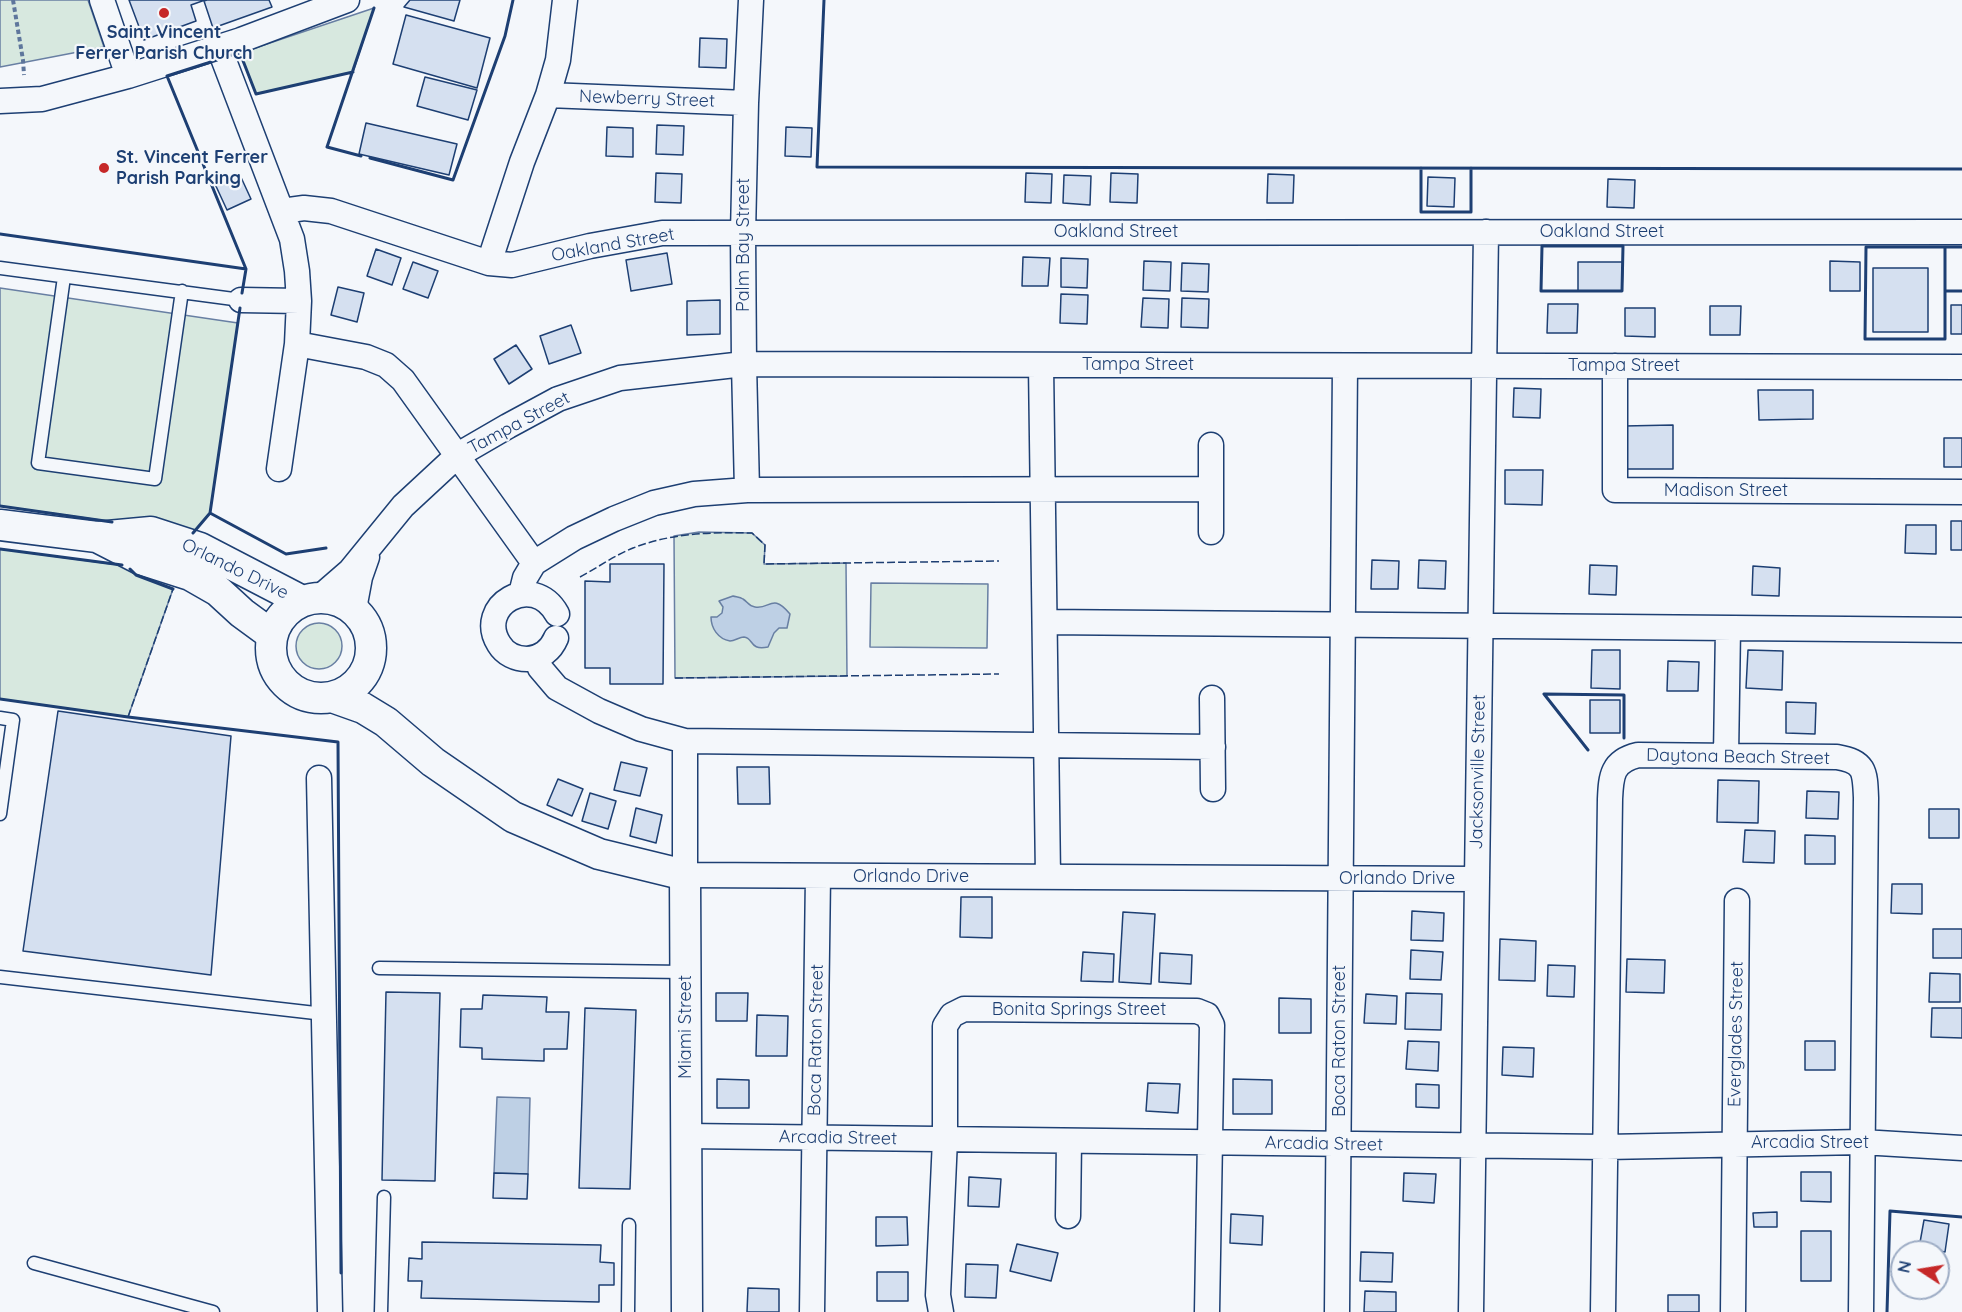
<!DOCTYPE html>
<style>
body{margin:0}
#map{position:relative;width:1962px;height:1312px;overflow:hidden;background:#f4f7fb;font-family:Quicksand,sans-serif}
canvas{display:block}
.north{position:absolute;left:1890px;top:1240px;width:60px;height:60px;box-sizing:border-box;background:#f4f7fb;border:2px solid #9eadc5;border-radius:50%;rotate:282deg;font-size:16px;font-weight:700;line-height:24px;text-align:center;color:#1d3f73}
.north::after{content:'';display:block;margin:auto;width:21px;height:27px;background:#c62828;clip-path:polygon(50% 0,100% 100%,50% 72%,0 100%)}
</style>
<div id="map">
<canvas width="1962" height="1312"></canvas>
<div class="north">N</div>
</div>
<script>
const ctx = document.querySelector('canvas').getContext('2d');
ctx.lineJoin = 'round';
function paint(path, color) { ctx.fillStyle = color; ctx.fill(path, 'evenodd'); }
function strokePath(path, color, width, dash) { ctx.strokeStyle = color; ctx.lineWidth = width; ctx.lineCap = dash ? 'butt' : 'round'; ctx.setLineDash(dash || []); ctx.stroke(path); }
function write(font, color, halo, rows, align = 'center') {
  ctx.font = font + ' Quicksand,sans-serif'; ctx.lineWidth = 4.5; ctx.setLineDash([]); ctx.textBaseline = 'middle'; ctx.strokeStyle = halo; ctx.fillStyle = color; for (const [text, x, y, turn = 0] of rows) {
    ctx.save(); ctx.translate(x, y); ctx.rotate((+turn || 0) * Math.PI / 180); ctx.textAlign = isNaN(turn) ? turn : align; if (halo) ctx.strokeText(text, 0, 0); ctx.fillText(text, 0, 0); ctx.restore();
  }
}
const green = new Path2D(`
 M0,0H88L104,47L0,67Z
 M374,8L353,72L256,94L240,53Z
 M0,288L238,323L210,513L193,533L0,506Z
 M699,532L752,533L765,545L764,564L846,563L847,676L675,678L674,536Z
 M0,549L126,566L136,575L173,589L128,717L0,699Z
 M871,583L988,584L987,648L870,647Z
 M296 646a23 23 0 1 1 46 0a23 23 0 1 1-46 0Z`);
paint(green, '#d7e8df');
strokePath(green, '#687fa3', 1.5);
const water = new Path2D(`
 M733,596C736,597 740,597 743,599C748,602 748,606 755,607C770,610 772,592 790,614L787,628H779L774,633L768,647C749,651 754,638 744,637C739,637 735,641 730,641C718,639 711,628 711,617H717L722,613L723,607L719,601Z
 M497,1097L530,1098L528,1174L494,1173Z`);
paint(water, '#bed0e5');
strokePath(water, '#687fa3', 1.5);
const building = new Path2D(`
 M129,0H205L191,5L196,21L144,40Z
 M207,0H269L272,7L213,28L204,1Z
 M410,0H460L454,21L404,7Z
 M406,15L490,38L477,88L393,64Z
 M700,38L727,39L726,68L699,67Z
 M425,77L477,90L468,120L417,106Z
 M366,123L457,144L449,175L359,154Z
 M657,125L684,126L683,155L656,154Z
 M607,127L633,128V157L606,156Z
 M786,127L812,128L811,157L785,156Z
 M239,173L251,199L227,210L215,184Z
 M656,173L682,174L681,203L655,202Z
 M1026,173L1052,174L1051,203L1025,202Z
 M1111,173L1138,174L1137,203L1110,202Z
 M1268,174L1294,175L1293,203H1267Z
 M1064,175L1091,176L1090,205L1063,203Z
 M1428,177L1455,178L1454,207L1427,206Z
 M1608,179L1635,180L1634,208L1607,207Z
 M376,249L401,258L392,285L367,276Z
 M667,253L672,284L631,291L626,260Z
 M1023,257L1050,258L1048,286H1022Z
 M1061,258L1088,259L1087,288L1061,287Z
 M1144,261L1171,262L1170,291L1143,290Z
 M1830,261L1860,262V291H1830Z
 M413,262L438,271L428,298L403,289Z
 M1578,262H1623L1622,291H1578Z
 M1182,263L1209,264L1208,292L1181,291Z
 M1873,268H1928V332H1873Z
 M338,287L364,293L357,322L331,315Z
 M1061,294L1088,295L1087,324L1060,323Z
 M1143,298L1169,299L1168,328L1141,327Z
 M1182,298L1209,299L1208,328L1181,327Z
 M720,300V334L687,335V301Z
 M1548,304H1578L1577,333H1547Z
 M1951,305H1962V334H1951Z
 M1710,306H1741L1740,335H1710Z
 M1625,308H1655V337L1625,336Z
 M571,325L581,353L549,364L540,336Z
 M516,345L532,369L509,384L494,359Z
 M1514,388L1541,389L1540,418L1513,417Z
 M1758,390H1813V419L1759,420Z
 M1673,425V469H1625L1624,426Z
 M1944,438H1962V467H1944Z
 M1505,470H1543L1542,505L1505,504Z
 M1951,521H1962V550H1951Z
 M1906,525H1936V554L1905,553Z
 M1372,560L1399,561L1398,589H1371Z
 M1419,560L1446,561L1445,589L1418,588Z
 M610,564H664L663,684H610V668H585V581L610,582Z
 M1590,565L1617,566L1616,595L1589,594Z
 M1753,566L1780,568L1779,596L1752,595Z
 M1592,650H1620V689L1591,688Z
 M1748,650L1783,651L1782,690L1746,688Z
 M1668,661L1699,662L1698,691H1667Z
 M1590,700H1620V733H1590Z
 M1786,702L1816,703L1815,734L1786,733Z
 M58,711L231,736L211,975L23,951Z
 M621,762L647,768L640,796L614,790Z
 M737,767H769L770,804H738Z
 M558,779L583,789L572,816L547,805Z
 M1718,780L1759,781L1758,823L1717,822Z
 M1807,791L1839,792L1838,819L1806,818Z
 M590,793L616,801L608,829L582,821Z
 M636,808L662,815L656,843L630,836Z
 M1929,809H1959V838H1929Z
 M1745,830L1775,831L1774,863L1743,862Z
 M1805,835L1835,836V864H1805Z
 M1892,884H1922V914L1891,913Z
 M961,897H992V938L960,937Z
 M1412,911L1444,913L1443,941L1411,940Z
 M1123,912L1155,914L1151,984L1119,982Z
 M1933,929H1962V958H1933Z
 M1500,939L1536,941L1535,981L1499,980Z
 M1411,950L1443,952L1441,980L1410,979Z
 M1083,952L1114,954L1113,982L1081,981Z
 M1160,953L1192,955L1191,984L1159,982Z
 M1627,959L1665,960L1664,993L1626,992Z
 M1548,965L1575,966L1574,997L1547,996Z
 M1930,973L1960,974V1002H1929Z
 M386,992L440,993L435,1181L382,1180Z
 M716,993H748L747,1021H716Z
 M1406,993L1442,994L1441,1030L1405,1029Z
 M1366,994L1397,996L1396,1024L1364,1023Z
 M483,995L547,997L546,1012H569L567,1049H544V1061L482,1059V1048L460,1047L461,1009H482Z
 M1279,998L1311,999V1033H1279Z
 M585,1008L636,1010L630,1189L579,1188Z
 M1932,1008H1962V1038L1931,1037Z
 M757,1015L788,1016L787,1056H756Z
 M1408,1041L1439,1042L1438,1071L1406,1069Z
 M1805,1041H1835V1070H1805Z
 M1503,1047L1534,1048L1533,1077L1502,1075Z
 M717,1079L749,1080V1108H717Z
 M1233,1079L1272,1080V1114H1233Z
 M1148,1083L1180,1084L1178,1113L1146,1111Z
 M1416,1084L1439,1085V1108L1416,1107Z
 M1801,1172H1831V1202L1801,1201Z
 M494,1173L528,1174L527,1199L493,1198Z
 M1404,1173L1436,1174L1434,1203L1403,1201Z
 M969,1177L1001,1179L999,1207L968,1206Z
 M1777,1212V1227H1754L1753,1213Z
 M1231,1214L1263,1216L1262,1245L1230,1243Z
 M876,1217H907L908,1245L876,1246Z
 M1924,1220L1949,1224L1945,1252L1919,1248Z
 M1801,1231H1831V1281H1801Z
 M422,1242L601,1245L600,1262L614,1263V1285H599V1302L421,1298L422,1281H408L409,1258L422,1259Z
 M1017,1244L1058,1253L1051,1281L1010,1271Z
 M1361,1252L1393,1253L1392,1282L1360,1281Z
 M966,1264L998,1265L996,1298L965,1297Z
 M877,1272H908V1301H877Z
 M748,1288L779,1289V1312H747Z
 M1365,1291L1396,1292V1312H1364Z
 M1668,1295H1699V1312H1668Z`);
paint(building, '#d5e0f0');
strokePath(building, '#1d3f73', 1.5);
const service = new Path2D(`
 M0,268L241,300
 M64,277L38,463L155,479L182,291
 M0,718L13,720L0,814
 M379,968L684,972
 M0,977L324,1014
 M34,1263L213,1312
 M381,1312L384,1197
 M628,1312L629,1225`);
const minor = new Path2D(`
 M102,0L128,76
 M223,58L292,239L297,271L299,301L297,344L279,469
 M548,95L746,103
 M0,101L42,99L128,76L241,40L347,0
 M282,211L304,208L331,211L489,263L512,265L590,246L662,233L1962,232
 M489,263L522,162L548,95L558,60L565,0
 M241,300L299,301
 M297,344L366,357L386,365L403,380L534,563
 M1041,365L1048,877
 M1615,366V490L1962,492
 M1211,445V532
 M747,490L744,364L743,233L746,103L751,0
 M521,594L525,578L534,563L574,538L614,519L654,503L694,494L747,490L1211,489
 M320,597L350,571L403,506L458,455L508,426L558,399L620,378L744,364L1962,367
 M354,609L360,577L367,557
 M1045,622L1962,630
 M556,638C551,650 541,658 527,659C516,659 505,654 499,644C475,606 533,571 557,614
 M536,658L540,668L557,688L599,711L641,729L685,741L1213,747
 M1212,698L1213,789
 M685,741V875L1477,879
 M1726,756L1728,628
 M319,778L330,1312
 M686,1136L1606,1147L1862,1142L1962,1148
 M1068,1216L1069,1141
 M812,1312L818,876
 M941,1312L938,1295L945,1139V1026L952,1015L964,1009L1197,1011L1207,1015L1212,1025L1207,1312
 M1337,1312L1345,366
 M1471,1312L1486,232
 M1603,1312L1610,799C1611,776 1612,761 1638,755L1837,757C1865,762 1865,771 1866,798L1861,1312
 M1733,1312L1737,901`);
const tertiary = new Path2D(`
 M0,525L97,537L151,532L200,548L302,601
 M97,537L140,559L190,575L218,591L242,613L272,635
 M271 648a50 50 0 1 1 100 0a50 50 0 1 1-100 0Z
 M332,697L363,708L386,722L433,762L513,817L599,854L685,875L687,1312`);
strokePath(service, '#1d3f73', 15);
strokePath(minor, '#1d3f73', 27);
strokePath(tertiary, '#1d3f73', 33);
strokePath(new Path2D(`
 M13,0L23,60L24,75`), '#5e769c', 4, [4.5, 3]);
strokePath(service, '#f4f7fb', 12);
strokePath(minor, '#f4f7fb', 24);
strokePath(tertiary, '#f4f7fb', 30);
strokePath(new Path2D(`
 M580,577C597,568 615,555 633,548C672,533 710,532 752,533L765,545L764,564L999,561
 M675,678L999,674
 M128,717L173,589`), '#1d3f73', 1.5, [8, 3]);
strokePath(new Path2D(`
 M824,0L817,167L1962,169
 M231,55L240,53L256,94L353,72
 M217,60L167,76L246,269L242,293
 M361,156L327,147L374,8
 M370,158L453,180L505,36L513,0
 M1421,168V212H1471V168
 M0,234L246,269
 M1542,246H1623L1622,291H1541Z
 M1945,247V339H1865L1866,247H1962
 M1945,291H1962
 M0,506L112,522
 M210,513L286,554L326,548
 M193,533L210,513L240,308
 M0,549L122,565
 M130,569L136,575L173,589
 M0,699L128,717L338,742L341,1273
 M1588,750L1544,694L1624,695V738
 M1887,1312L1890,1211L1962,1217`), '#1d3f73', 3);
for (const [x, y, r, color] of [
 [164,13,6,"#c62828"],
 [104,168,6,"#c62828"]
]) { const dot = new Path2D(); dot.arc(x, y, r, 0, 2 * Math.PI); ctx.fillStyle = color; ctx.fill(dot); strokePath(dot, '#f4f7fb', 2); }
write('bold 18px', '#1d3f73', '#f4f7fb', [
 ["Saint Vincent",164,33],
 ["Ferrer Parish Church",164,54],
 ["St. Vincent Ferrer",116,158,"left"],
 ["Parish Parking",116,179,"left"]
]);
write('18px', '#1d3f73', '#f4f7fb', [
 ["Newberry Street",647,99,2],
 ["Oakland Street",1116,232],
 ["Oakland Street",1602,232],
 ["Oakland Street",613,245,-10],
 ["Palm Bay Street",744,245,-90],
 ["Tampa Street",1138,365],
 ["Tampa Street",1624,366],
 ["Tampa Street",519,423,-28],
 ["Madison Street",1726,491],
 ["Orlando Drive",235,569,26],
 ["Daytona Beach Street",1738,757,1],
 ["Jacksonville Street",1478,772,-89],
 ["Orlando Drive",911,877],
 ["Orlando Drive",1397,879],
 ["Bonita Springs Street",1079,1010],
 ["Miami Street",686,1027,-90],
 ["Everglades Street",1736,1034,-89],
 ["Boca Raton Street",816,1040,-89],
 ["Boca Raton Street",1340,1041,-90],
 ["Arcadia Street",838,1138,1],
 ["Arcadia Street",1810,1143],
 ["Arcadia Street",1324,1144,1]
]);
</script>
